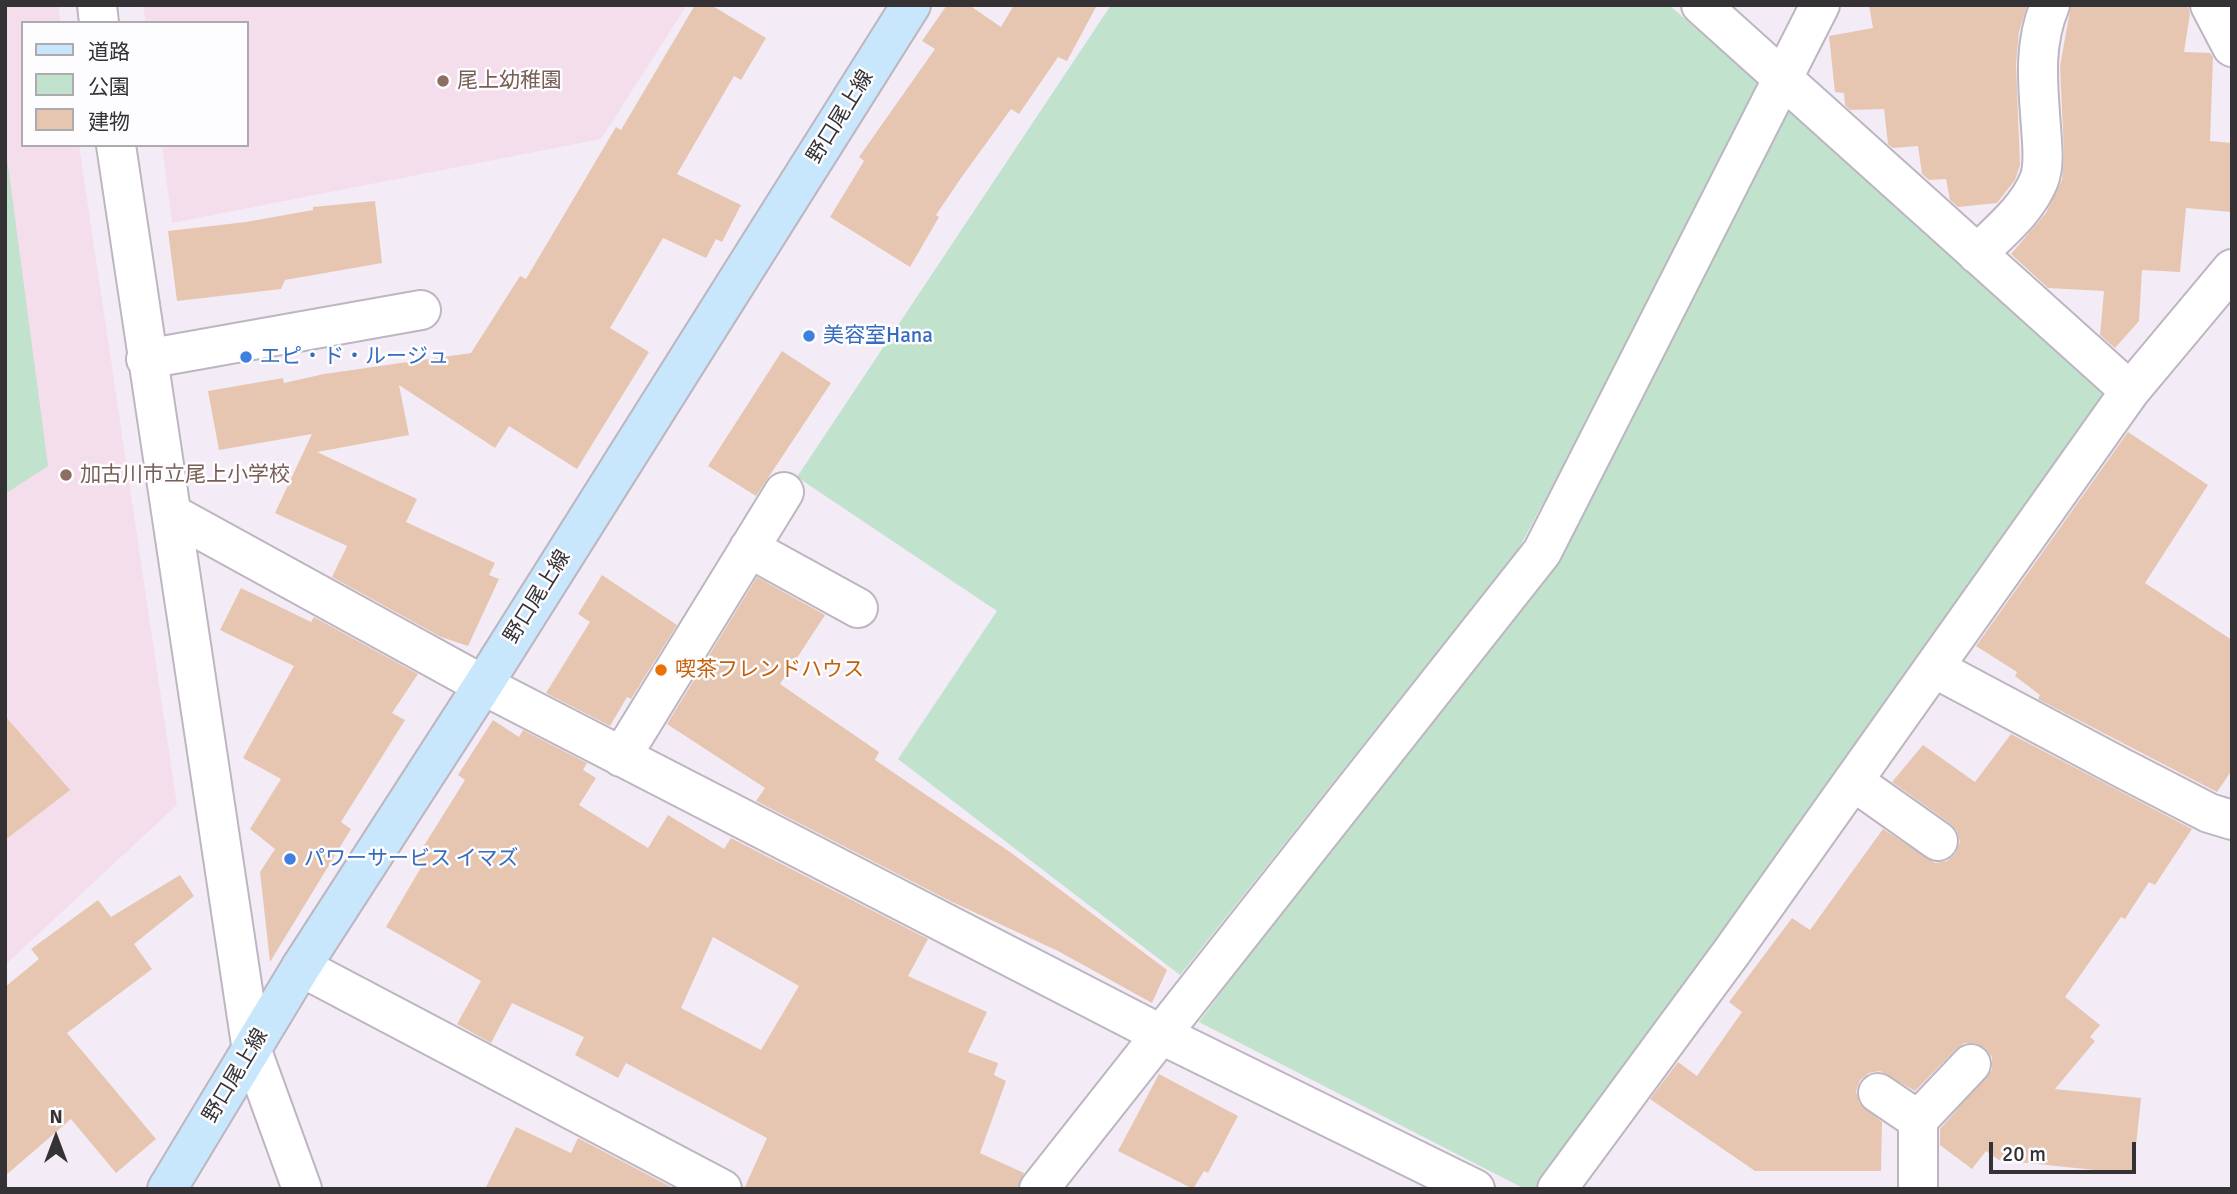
<!DOCTYPE html>
<meta charset="utf-8">
<style>
body{margin:0}
#map{position:relative;width:2237px;height:1194px;overflow:hidden;background:#f3ecf7;font-family:Signika,"Noto Sans JP",sans-serif}
canvas{display:block}
.frame{position:absolute;inset:0;border:7px solid #353236;pointer-events:none}
.legend{position:absolute;left:21px;top:21px;width:228px;height:126px;box-sizing:border-box;background:#fdfcfe;border:2px solid #adabae;margin:0;padding:9px 12px;list-style:none;font-size:21px;color:#353236}
.legend li{display:flex;align-items:center;gap:14px;height:35px}
.legend b{width:35px;border:2px solid #adabae}
.north{position:absolute;left:21px;top:1103px;width:70px;height:70px;-webkit-text-stroke:5px #fdfcfe;paint-order:stroke;rotate:0deg;font-size:19px;font-weight:700;line-height:28px;text-align:center;color:#353236}
.north::after{content:'';display:block;margin:auto;width:24px;height:32px;background:#353236;clip-path:polygon(50% 0,100% 100%,50% 72%,0 100%)}
.scale{position:absolute;left:1989px;top:1142px;width:147px;height:32px;box-sizing:border-box;border:4px solid #353236;border-top:0;padding-left:9px;font-size:21px;line-height:24px;white-space:nowrap;color:#353236;-webkit-text-stroke:5px #fdfcfe;paint-order:stroke}
</style>
<div id="map">
<canvas width="2237" height="1194"></canvas>
<div class="frame"></div>
<ul class="legend">
<li><b style="height:9px;background:#c8e7fc"></b>道路</li>
<li><b style="height:19px;background:#c1e2cd"></b>公園</li>
<li><b style="height:19px;background:#e6c6b0"></b>建物</li>
</ul>
<div class="north">N</div>
<div class="scale">20 m</div>
</div>
<script>
const ctx = document.querySelector('canvas').getContext('2d');
ctx.lineJoin = 'round';
function paint(path, color) { ctx.fillStyle = color; ctx.fill(path, 'evenodd'); }
function strokePath(path, color, width, dash) { ctx.strokeStyle = color; ctx.lineWidth = width; ctx.lineCap = dash ? 'butt' : 'round'; ctx.setLineDash(dash || []); ctx.stroke(path); }
function write(font, color, halo, rows, align = 'center') {
  ctx.font = font + ' Signika,"Noto Sans JP",sans-serif'; ctx.lineWidth = 5; ctx.setLineDash([]); ctx.textBaseline = 'middle'; ctx.strokeStyle = halo; ctx.fillStyle = color; for (const [text, x, y, turn = 0] of rows) {
    ctx.save(); ctx.translate(x, y); ctx.rotate((+turn || 0) * Math.PI / 180); ctx.textAlign = isNaN(turn) ? turn : align; if (halo) ctx.strokeText(text, 0, 0); ctx.fillText(text, 0, 0); ctx.restore();
  }
}
paint(new Path2D(`
 M5,5H58L61,23H23V145H79L177,805L5,965Z
 M143,5H687L601,139L172,223L162,145H247V23H146Z`), '#f4deeb');
paint(new Path2D(`
 M1111,5H1669L1760,84L1622,356L1518,550L1180,975L898,759L997,611L797,477Z
 M1790,108L2109,386L1868,742L1534,1189H1525L1199,1022L1366,799L1559,557Z
 M5,143L48,466L5,494Z`), '#c1e2cd');
paint(new Path2D(`
 M695,5H711L766,38L741,80L734,76L677,174L741,205L722,242L716,239L706,258L663,238L610,328L649,352L577,469L509,426L495,448L399,385L409,435L317,452L417,499L406,522L495,563L489,575L499,579L468,646L441,637L332,577L347,546L275,513L312,434L219,450L208,391L283,378L284,383L324,374L471,353L520,276L526,279L616,127L621,130Z
 M947,5H969L1001,27L1014,5H1097L1067,61L1058,57L1019,114L1011,109L961,178L936,215L939,217L910,267L830,217L864,161L859,157L935,49L922,41Z
 M1869,5H2027L2019,32L2016,64L2020,165L2015,180L1997,203L1958,207L1950,200L1946,179L1929,180L1922,174L1918,146L1893,148L1888,144L1884,109L1850,110L1845,105L1844,93L1835,92L1829,36L1873,28Z
 M2071,5H2188L2190,14L2184,52L2210,53L2213,57L2210,141L2232,143V212L2186,208L2180,272L2142,270L2139,321L2115,348L2100,335L2104,291L2048,288L2011,254L2046,213L2062,180L2064,153L2060,66Z
 M375,201L382,263L285,280L281,289L177,301L168,231L246,222L313,210V207Z
 M782,351L831,383L756,496L708,466Z
 M2128,432L2208,485L2145,583L2232,640V770L2217,792L2038,699L2040,695L2015,676L2017,672L1976,646Z
 M602,575L677,625L631,699L627,697L610,726L546,693L590,622L578,614Z
 M757,577L825,615L780,684L879,752L875,760L1010,852L1167,970L1152,1003L1058,951L950,901L756,801L765,788L667,724Z
 M241,588L311,622L314,617L418,674L392,713L405,720L341,822L351,829L270,962L260,872L275,849L250,829L281,779L243,758L294,666L220,630Z
 M5,716L70,790L5,840Z
 M493,720L519,737L523,730L587,763L583,770L596,778L579,805L648,848L668,815L724,849L731,838L928,939L908,976L987,1012L968,1052L998,1063L994,1075L1006,1081L980,1153L1024,1173L1018,1189H744L767,1138L626,1063L618,1078L575,1055L584,1037L512,1003L491,1043L457,1024L481,981L386,927L423,864L415,860L465,780L458,775ZM713,937L799,986L761,1050L681,1008Z
 M2011,734L2192,829L2155,885L2149,882L2125,919L2121,917L2065,997L2100,1025L2090,1037L2095,1041L2055,1089L2141,1098L2133,1174L1999,1160L1986,1151L1972,1169L1940,1145V1129L1992,1070V1057L1985,1048L1975,1043H1964L1956,1049L1915,1091L1880,1071L1869,1073L1860,1080L1856,1091L1859,1103L1882,1122L1881,1171H1755L1650,1099L1678,1062L1697,1076L1742,1012L1729,1002L1792,918L1810,930L1883,829L1935,863L1947,861L1955,854L1960,842L1957,831L1951,824L1892,782L1923,745L1975,782Z
 M180,875L194,896L134,944L152,969L67,1033L156,1139L116,1173L71,1119L5,1176V987L39,959L31,949L98,900L111,917Z
 M1159,1074L1238,1116L1208,1173L1204,1171L1193,1189L1118,1151Z
 M516,1127L571,1153L578,1138L675,1189H485Z`), '#e6c6b0');
const minor = new Path2D(`
 M97,5L99,23
 M1701,5L2130,391
 M2210,5L2232,47
 M116,145L252,1051L302,1189
 M1977,254C1999,232 2027,210 2039,180C2045,165 2042,143 2041,127C2038,85 2033,45 2050,5
 M146,359L421,310
 M172,514L483,685L1162,1035L1475,1189
 M749,548L858,608
 M1934,668L2120,767L2209,813L2232,820
 M621,757L784,492
 M1853,781L1938,841
 M301,967L722,1189
 M1878,1093L1918,1120V1189
 M1918,1120L1971,1064
 M1039,1189L1542,552L1820,5
 M1557,1189L1731,953L2130,391L2232,269`);
const secondary = new Path2D(`
 M167,1189L301,967L483,685L911,5`);
strokePath(minor, '#bdb6c0', 42);
strokePath(secondary, '#bdb6c0', 42);
strokePath(minor, '#fff', 38);
strokePath(secondary, '#c8e7fc', 38);
for (const [x, y, r, color] of [
 [443,81,7,"#8d6e63"],
 [809,336,7,"#3f7fe0"],
 [246,357,7,"#3f7fe0"],
 [66,475,7,"#8d6e63"],
 [661,670,7,"#e8710a"],
 [290,859,7,"#3f7fe0"]
]) { const dot = new Path2D(); dot.arc(x, y, r, 0, 2 * Math.PI); ctx.fillStyle = color; ctx.fill(dot); strokePath(dot, '#fdfcfe', 2.5); }
write('21px', '#785e54', '#fdfcfe', [
 ["尾上幼稚園",457,81],
 ["加古川市立尾上小学校",80,475]
], 'left');
write('21px', '#353236', '#fdfcfe', [
 ["野口尾上線",841,117,-58],
 ["野口尾上線",538,597,-58],
 ["野口尾上線",236,1076,-59]
]);
write('21px', '#366cbe', '#fdfcfe', [
 ["美容室Hana",823,336],
 ["エピ・ド・ルージュ",260,357],
 ["パワーサービス イマズ",304,859]
], 'left');
write('21px', '#c56008', '#fdfcfe', [
 ["喫茶フレンドハウス",675,670]
], 'left');
</script>
